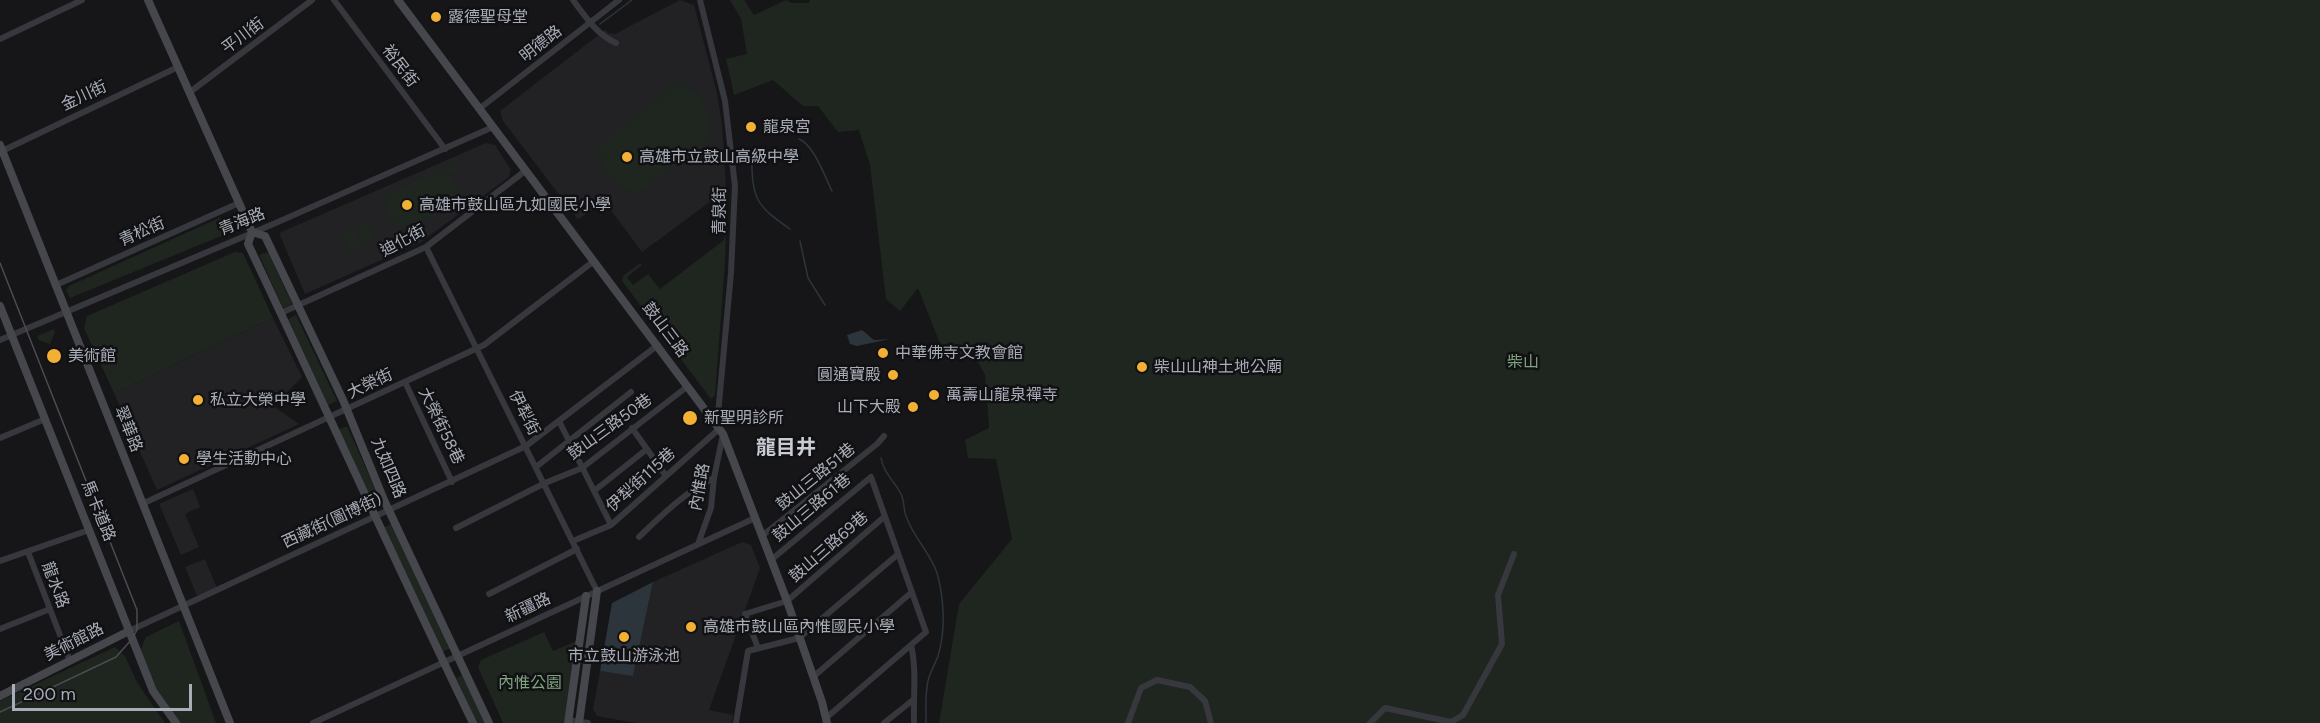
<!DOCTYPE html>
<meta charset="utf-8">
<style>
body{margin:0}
#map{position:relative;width:2320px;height:723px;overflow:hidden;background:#161618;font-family:Figtree,sans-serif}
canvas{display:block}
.scale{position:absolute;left:12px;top:684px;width:180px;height:27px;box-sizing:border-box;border:3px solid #a8adb8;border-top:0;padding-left:8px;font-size:18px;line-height:21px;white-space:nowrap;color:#a8adb8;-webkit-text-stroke:4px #111113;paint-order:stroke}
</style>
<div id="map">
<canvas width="2320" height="723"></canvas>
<div class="scale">200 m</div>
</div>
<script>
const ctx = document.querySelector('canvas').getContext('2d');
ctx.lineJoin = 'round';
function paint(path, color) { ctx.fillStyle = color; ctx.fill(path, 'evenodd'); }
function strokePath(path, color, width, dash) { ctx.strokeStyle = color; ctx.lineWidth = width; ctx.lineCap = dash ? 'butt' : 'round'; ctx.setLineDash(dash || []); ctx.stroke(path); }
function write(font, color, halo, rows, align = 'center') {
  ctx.font = font + ' Figtree,"Noto Sans TC",sans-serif'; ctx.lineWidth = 5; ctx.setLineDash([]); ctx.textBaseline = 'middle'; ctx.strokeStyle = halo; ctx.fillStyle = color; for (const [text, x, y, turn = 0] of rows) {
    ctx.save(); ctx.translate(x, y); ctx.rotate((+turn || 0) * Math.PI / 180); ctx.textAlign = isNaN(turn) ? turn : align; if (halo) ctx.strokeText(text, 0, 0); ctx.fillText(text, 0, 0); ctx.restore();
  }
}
paint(new Path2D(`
 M680,0L694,5L717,93L722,124L726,190L642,252L604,201L579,219L577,218L503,121L500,111L605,30L608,33L615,34Z
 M486,143L495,145L511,170L509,177L421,242L305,294L279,233Z
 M273,318L302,377L273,406L299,424L157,490L114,393Z
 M193,489L200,507L185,514L199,547L181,555L159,504Z
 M742,542L751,545L760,568L709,710L733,715L732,723H636L597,716L593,709L600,671L633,675L653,582Z
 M205,559L217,588L197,596L185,567Z`), '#222225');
paint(new Path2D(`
 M730,0H744L754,15L786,0L792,3H809L810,0H2320V723H939L959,604L1012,539L996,459L968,458L965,440L989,428L985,375L972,351L947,361L918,288L900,311L886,299L870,165L859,130L838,132L818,106H803L773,80L734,95L726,59L747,54L741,19Z
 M684,78L689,84L685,87C706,97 714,120 707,141L640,192C618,189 599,174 601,150L597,146Z
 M454,165L456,171L447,175C472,198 453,207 432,216C419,222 400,234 390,218C386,212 386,207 388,200L383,202L381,196Z
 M727,196L725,263L715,395L711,399L622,281L623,276L640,263L642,265L627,277L633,285L648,274L660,289L724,240L726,226L712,207Z
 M219,218L224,219L228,228L226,234L70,298L66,290L69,286Z
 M367,223L375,242L365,247L356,227Z
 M353,229L361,248L351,252L343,234Z
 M235,252L243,253L273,318L114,393L84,328L87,316Z
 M268,252L292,304L283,308L259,255Z
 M296,315L337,401L328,405L288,319Z
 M54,329L55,332L50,344L39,340L37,336Z
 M347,426L380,500L372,504L338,430Z
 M391,524L451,648L442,652L383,528Z
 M179,621L216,723H179L155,690L140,651L146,637Z
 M544,632L553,651L577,641L564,723H503L478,667L481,660Z
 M115,647L125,656L138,684L165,723H0V701Z
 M464,674L487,723H477L456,678Z`), '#1e261f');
paint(new Path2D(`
 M862,330C879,343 867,340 890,339L857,346L850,344L847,335Z
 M653,582L633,676L600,671L612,603Z`), '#2c353c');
strokePath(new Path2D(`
 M600,24L632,0
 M799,139C814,145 825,177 832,191
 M752,159C751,199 758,207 790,229
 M800,241L808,278L825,305
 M881,458C883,472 895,482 901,494C905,502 903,509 906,516C913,537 930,552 937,573C944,598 946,630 938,656C935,664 930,672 928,681C925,694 926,710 926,723`), '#2c353c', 1.5);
strokePath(new Path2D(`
 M334,0L445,149
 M573,0C585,16 597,35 616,43
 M700,0L725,101L735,186L731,273L717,425
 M0,39L82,0
 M190,92L312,0
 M479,109L619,0
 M2,151L178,67
 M426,247L597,591
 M56,285L239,203
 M281,313L426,247L525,171
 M0,340L271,225L493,127
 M405,382L452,482
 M559,421L611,525
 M632,428L666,476
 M0,438L45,419
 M536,467L631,392
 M594,491L647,449
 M142,504L484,345L594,261
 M456,528L545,483L582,468L688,386
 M762,536L877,444L884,436
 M639,537C661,516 686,491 714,478
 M573,541L611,525L719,429
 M698,544L711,508L714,478L723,434
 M28,552L70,661
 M771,560L871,477L926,632L826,718
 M0,561L89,530
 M489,594L577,549
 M0,629L50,609
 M129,631L526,446L658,345
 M911,645C917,670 913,697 914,723
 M758,648L745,614L787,601L884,517
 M813,677L912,592
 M568,720L588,723
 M313,723L755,518
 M736,723L748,651L799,638L897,555
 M884,723L913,700
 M1128,723L1141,688L1157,680L1190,687L1205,701L1211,723
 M1370,723L1385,708L1451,722L1463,715L1502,644L1498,595L1514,554`), '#37383d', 6);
strokePath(new Path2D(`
 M148,0L252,232L248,244C324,403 396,565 473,723
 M398,0L723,434L787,601L822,702L827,723
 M0,145L230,723
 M252,232L265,236L343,400L384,500L489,723
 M0,306L153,691L176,723
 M0,696L129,631
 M568,723L586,596
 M579,723L597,591`), '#45474d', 8);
strokePath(new Path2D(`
 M0,263L137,610V630L132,639L116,657L0,712`), '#4a4c52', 1.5);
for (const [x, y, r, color] of [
 [436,17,6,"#f2b134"],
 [751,127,6,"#f2b134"],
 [627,157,6,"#f2b134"],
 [407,205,6,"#f2b134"],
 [883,353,6,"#f2b134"],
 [54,356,8,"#f2b134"],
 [1142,367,6,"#f2b134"],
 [893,375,6,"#f2b134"],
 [934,395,6,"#f2b134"],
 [198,400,6,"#f2b134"],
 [913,407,6,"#f2b134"],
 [690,418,8,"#f2b134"],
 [184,459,6,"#f2b134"],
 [691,627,6,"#f2b134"],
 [624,637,6,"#f2b134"]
]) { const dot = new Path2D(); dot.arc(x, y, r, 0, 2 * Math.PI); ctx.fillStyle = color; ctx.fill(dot); strokePath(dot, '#111113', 2); }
write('16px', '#a8adb8', '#111113', [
 ["露德聖母堂",448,17],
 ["龍泉宮",763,127],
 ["高雄市立鼓山高級中學",639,157],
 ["高雄市鼓山區九如國民小學",419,205],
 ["中華佛寺文教會館",895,353],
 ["美術館",68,356],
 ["柴山山神土地公廟",1154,367],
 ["圓通寶殿",881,375,"right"],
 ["萬壽山龍泉禪寺",946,395],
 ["私立大榮中學",210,400],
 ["山下大殿",901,407,"right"],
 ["新聖明診所",704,418],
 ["學生活動中心",196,459],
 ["高雄市鼓山區內惟國民小學",703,627],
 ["市立鼓山游泳池",624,656,"center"]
], 'left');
write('16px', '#a8adb8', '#111113', [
 ["平川街",243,36,-37],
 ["明德路",541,44,-38],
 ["裕民街",400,66,53],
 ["金川街",84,96,-25],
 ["青泉街",720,211,-89],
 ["青海路",242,222,-22],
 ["青松街",142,232,-24],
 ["迪化街",403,241,-28],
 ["鼓山三路",665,330,53],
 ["大榮街",370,384,-25],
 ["伊犁街",524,413,63],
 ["大榮街58巷",441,426,64],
 ["鼓山三路50巷",610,427,-36],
 ["翠華路",128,429,68],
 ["九如四路",388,468,67],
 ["鼓山三路51巷",816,477,-39],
 ["伊犁街115巷",641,480,-42],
 ["內惟路",700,487,-79],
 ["鼓山三路61巷",812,508,-40],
 ["馬卡道路",98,511,68],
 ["西藏街(圖博街)",332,521,-25],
 ["鼓山三路69巷",829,547,-41],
 ["龍水路",55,585,69],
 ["新疆路",528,608,-25],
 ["美術館路",74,642,-27]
]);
write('16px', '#7fa381', '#111113', [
 ["柴山",1523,362],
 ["內惟公園",530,683]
]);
write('bold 20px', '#c9ccd4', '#111113', [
 ["龍目井",786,448]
]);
</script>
